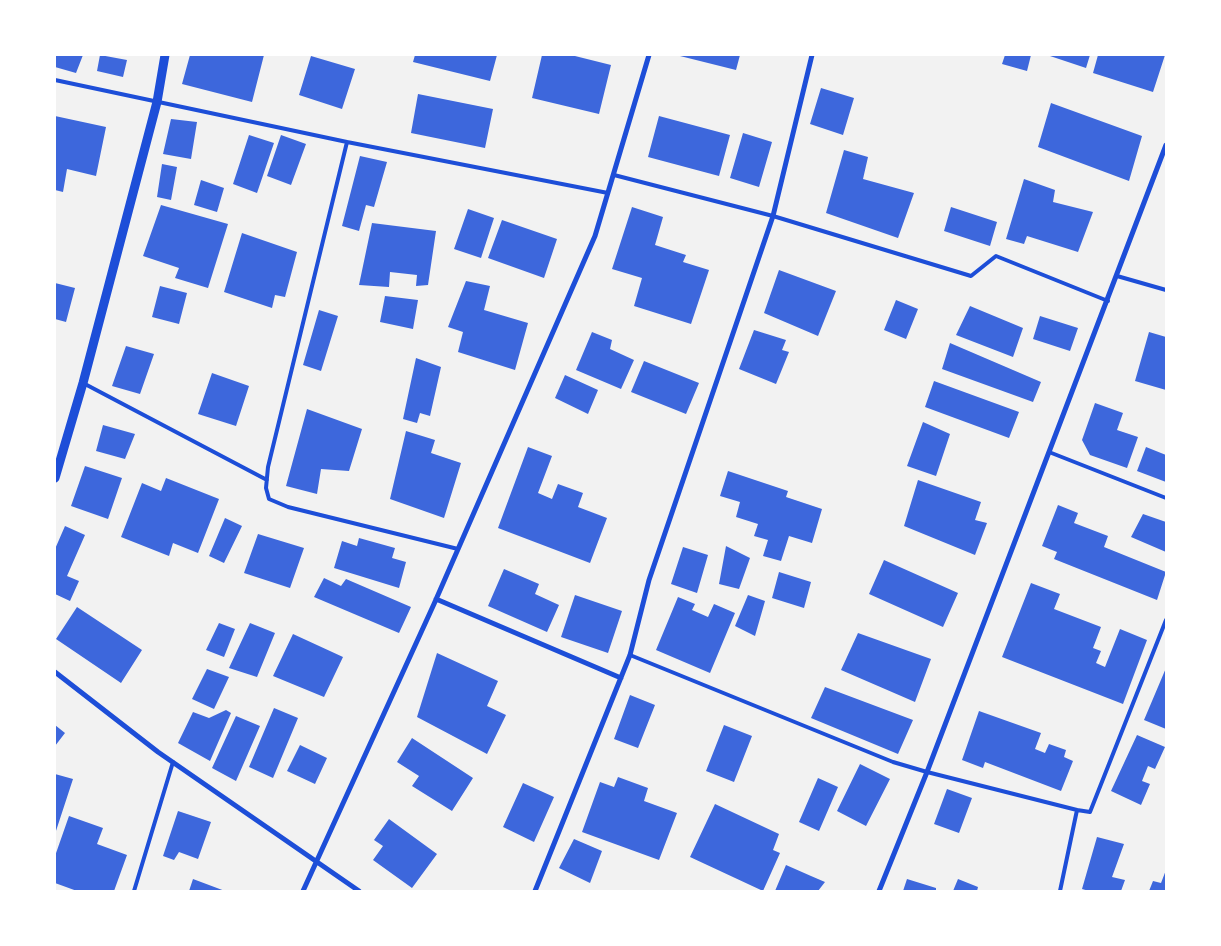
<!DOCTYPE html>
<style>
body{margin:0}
#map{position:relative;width:1221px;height:946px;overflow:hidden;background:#f2f2f2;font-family:"Work Sans",sans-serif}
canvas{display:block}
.frame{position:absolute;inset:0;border:56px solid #fff;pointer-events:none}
</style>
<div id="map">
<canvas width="1221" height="946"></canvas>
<div class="frame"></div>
</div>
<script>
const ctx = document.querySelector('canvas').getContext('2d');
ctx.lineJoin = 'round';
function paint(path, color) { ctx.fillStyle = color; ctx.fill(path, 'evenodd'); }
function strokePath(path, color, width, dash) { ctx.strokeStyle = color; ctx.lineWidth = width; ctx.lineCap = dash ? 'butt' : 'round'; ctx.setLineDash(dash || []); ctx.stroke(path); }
paint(new Path2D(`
 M55,55H83L76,73L55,67Z
 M100,55L127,60L123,77L97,71Z
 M190,55H264L252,102L182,84Z
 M415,55H497L490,81L413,62Z
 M542,55H571L611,65L599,114L532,98Z
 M676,55H740L736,70Z
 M1005,55H1031L1027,71L1002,64Z
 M1047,55H1090L1086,68Z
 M1098,55H1165L1153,92L1093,73Z
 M311,56L355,69L342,109L299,95Z
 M821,88L854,98L843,135L810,124Z
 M418,94L493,109L485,148L411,133Z
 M1051,103L1142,136L1129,181L1038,147Z
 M55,116L106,127L96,176L67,169L63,192L55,190Z
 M659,116L730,135L719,176L648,157Z
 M171,119L197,122L191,159L163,154Z
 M743,133L772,142L759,187L730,178Z
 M249,135L274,143L257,193L233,184Z
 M281,135L306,144L291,185L267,176Z
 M844,150L868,157L863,179L914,193L898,238L826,213Z
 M360,156L387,162L374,207L366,205L359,231L342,226Z
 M162,164L177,167L171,200L157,197Z
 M1024,179L1055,190L1053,202L1093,212L1078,252L1027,236L1024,244L1006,239Z
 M201,180L224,188L217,212L194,205Z
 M161,205L228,224L208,288L175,278L179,268L143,256Z
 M632,207L663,217L655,245L686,255L683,262L709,270L691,324L634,306L642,278L612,269Z
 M951,207L997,222L990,246L944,231Z
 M468,209L494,218L481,258L454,249Z
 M502,220L557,239L544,278L488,258Z
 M372,223L436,231L428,285L416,286L417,275L390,272L389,287L359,285Z
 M242,233L297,252L285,297L275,295L272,308L224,292Z
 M779,270L836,291L818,336L764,313Z
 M466,281L490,286L484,310L528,323L515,370L458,352L463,332L448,327Z
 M55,283L75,288L66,322L55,319Z
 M160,286L187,293L179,324L152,317Z
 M385,296L418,300L413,329L380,322Z
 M896,300L918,309L906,339L884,330Z
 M970,306L1023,328L1013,357L956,335Z
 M319,310L338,316L321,371L303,365Z
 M1040,316L1078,328L1070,351L1033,339Z
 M754,330L786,340L782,350L789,352L776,384L739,369Z
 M592,332L612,340L610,349L634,360L621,389L576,370Z
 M1149,332L1166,337V390L1135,381Z
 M950,343L1041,382L1033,402L942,369Z
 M126,346L154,354L140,394L112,386Z
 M416,358L441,367L430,416L420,413L417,423L403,419Z
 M644,361L699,383L686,414L631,392Z
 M212,373L249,386L236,426L198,414Z
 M565,375L598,390L588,414L555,398Z
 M934,381L1019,412L1009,438L925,407Z
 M1095,403L1123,413L1117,430L1138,437L1127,468L1090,455L1082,440Z
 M307,409L362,429L349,471L321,469L317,494L286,486Z
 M923,422L950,434L936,476L907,466Z
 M103,425L135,434L125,459L96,451Z
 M406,431L435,440L431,453L461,463L444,518L390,499Z
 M528,447L552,456L538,493L552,499L558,484L583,493L578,507L607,518L590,563L498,528Z
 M1146,447L1166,455V482L1137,471Z
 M85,466L122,478L108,519L71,506Z
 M728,471L788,491L786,497L822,509L812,543L789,536L781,561L763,556L768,540L754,536L758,524L736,517L740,502L720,496Z
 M166,478L219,499L198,553L173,543L169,556L121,537L142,483L161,491Z
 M918,480L981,502L975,520L987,523L975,555L904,526Z
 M1058,505L1078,513L1074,523L1108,536L1104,547L1166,572L1157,600L1054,559L1057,552L1042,546Z
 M1143,514L1166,522V552L1131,537Z
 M225,518L242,526L224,563L209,556Z
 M65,526L85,535L67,576L79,581L70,601L55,594V549Z
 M258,534L304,548L290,588L244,573Z
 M359,538L395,548L392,558L406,562L399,588L334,568L342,541L357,546Z
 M726,546L750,558L739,589L719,584Z
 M683,547L708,555L697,593L671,584Z
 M884,560L958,593L943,627L869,594Z
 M504,569L539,584L535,594L559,605L547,632L488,606Z
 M779,572L811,582L804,608L772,598Z
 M324,578L341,586L346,579L411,607L399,633L314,597Z
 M1031,583L1060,594L1054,609L1101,627L1093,648L1101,651L1096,663L1105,667L1120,629L1147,640L1123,704L1002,657Z
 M575,595L622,611L608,653L561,637Z
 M748,595L765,601L755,636L735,626Z
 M678,597L695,604L692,610L708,617L714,604L735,613L710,673L656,650Z
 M77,607L142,650L121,683L56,639Z
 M219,623L235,629L224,657L206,650Z
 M250,623L275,633L257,677L229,668Z
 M858,633L931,659L915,702L841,670Z
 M293,634L343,657L324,697L273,676Z
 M437,653L498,681L487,706L506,715L487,754L417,717Z
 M1166,668V729L1144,720Z
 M207,669L229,677L214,709L192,699Z
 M825,687L913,720L898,754L811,718Z
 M630,695L655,705L638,748L614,739Z
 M274,708L298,718L273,778L249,767Z
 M226,710L231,713L210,761L178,743L193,712L209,718Z
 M979,711L1041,733L1035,749L1045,753L1049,744L1066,750L1064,757L1073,761L1061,791L985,762L983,768L962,760Z
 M236,716L260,726L236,781L212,768Z
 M55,725L65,733L55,746Z
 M724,725L752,736L734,782L706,771Z
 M1137,735L1165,747L1155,769L1148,766L1142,781L1150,784L1141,805L1111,791Z
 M412,738L473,778L452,811L412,786L419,776L397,762Z
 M300,745L327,758L315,784L287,771Z
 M860,764L890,779L866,826L837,811Z
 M55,774L73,779L55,834Z
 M618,777L648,788L644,801L677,813L659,860L582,832L600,782L614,787Z
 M818,778L838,787L819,831L799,822Z
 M523,783L554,797L534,842L503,827Z
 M947,789L972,798L959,833L934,824Z
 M715,804L779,834L773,850L780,853L763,891L690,857Z
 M178,811L211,822L198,859L179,852L174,860L163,856Z
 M69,816L103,828L97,844L127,855L114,891H77L55,883V856Z
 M389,819L437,854L412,888L373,860L383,846L374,840Z
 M1097,837L1124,844L1112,877L1125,880L1121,891H1089L1082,889Z
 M574,839L602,851L590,883L559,868Z
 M786,865L811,876L825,882L818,891H775Z
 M1166,870V891H1149L1153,881L1161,883Z
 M193,879L225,891H189Z
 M907,879L936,888V891H903Z
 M958,879L978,887L977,891H953Z`), '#3d67dc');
strokePath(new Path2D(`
 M55,80L347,142L608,193
 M347,142L268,467L266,488L269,499L288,507L458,549
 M614,175L773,216L971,276L996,256L1108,301
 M1117,276L1166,290
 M83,383L267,480
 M1049,452L1166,498
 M630,655L893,762L927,772L1077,810L1060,891
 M1077,810L1090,812L1166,620
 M134,891L173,762`), '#1d4ed8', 4);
strokePath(new Path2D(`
 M436,599L621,678
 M55,672L158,752L359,891
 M303,891L434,604L595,236L649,55
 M535,891L630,655L649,580L773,216L812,55
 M879,891L927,772L1166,145`), '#1d4ed8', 5);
strokePath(new Path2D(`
 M55,478L83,383L157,102L165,55`), '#1d4ed8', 9);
</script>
